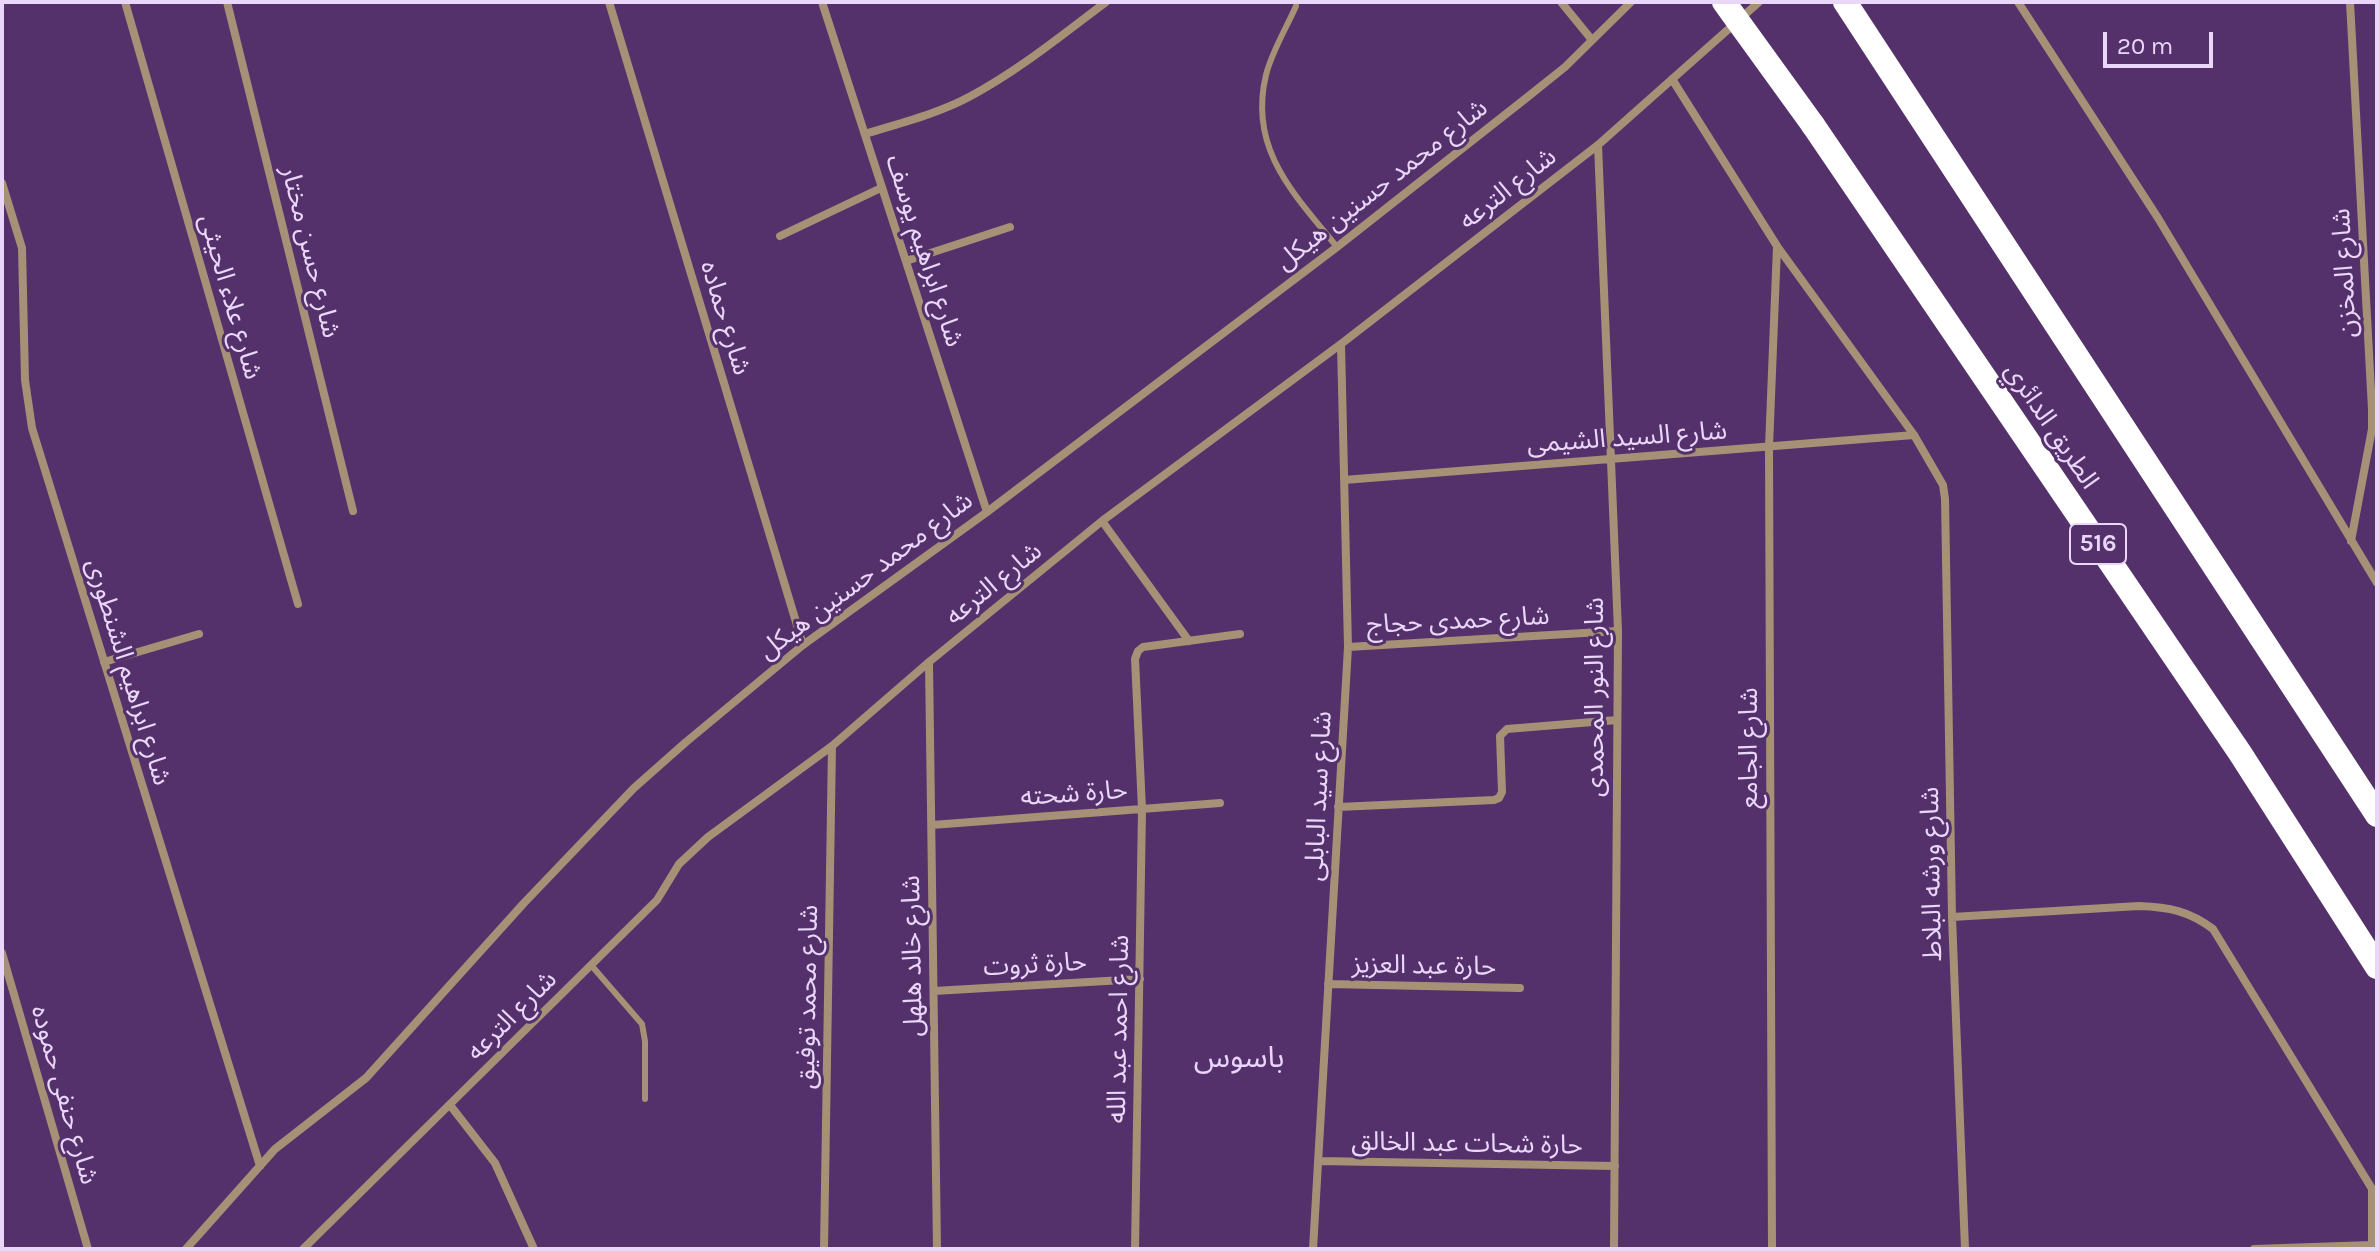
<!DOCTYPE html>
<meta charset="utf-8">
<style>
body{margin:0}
#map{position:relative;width:2379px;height:1251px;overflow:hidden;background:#54316b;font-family:Karla,sans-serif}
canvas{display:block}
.frame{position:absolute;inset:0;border:4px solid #ead6f9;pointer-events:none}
.scale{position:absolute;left:2103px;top:32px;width:110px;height:36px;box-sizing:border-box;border:4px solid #ead6f9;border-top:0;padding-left:10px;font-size:24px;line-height:28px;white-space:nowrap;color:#ead6f9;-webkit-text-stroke:6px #54316b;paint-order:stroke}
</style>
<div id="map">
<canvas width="2379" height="1251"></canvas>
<div class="frame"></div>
<div class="scale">20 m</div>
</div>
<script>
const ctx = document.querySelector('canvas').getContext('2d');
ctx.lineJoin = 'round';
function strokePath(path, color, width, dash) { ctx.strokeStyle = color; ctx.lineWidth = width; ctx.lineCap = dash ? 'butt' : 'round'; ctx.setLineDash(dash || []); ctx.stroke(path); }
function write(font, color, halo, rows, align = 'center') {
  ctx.font = font + ' Karla,"Noto Sans Arabic",sans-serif'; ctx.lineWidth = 6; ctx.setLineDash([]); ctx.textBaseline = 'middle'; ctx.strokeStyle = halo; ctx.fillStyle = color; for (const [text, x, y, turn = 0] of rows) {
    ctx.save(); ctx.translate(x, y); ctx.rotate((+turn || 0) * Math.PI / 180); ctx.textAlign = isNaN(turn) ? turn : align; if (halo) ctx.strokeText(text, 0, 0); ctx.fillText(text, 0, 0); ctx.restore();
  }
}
strokePath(new Path2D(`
 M1296,6C1286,29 1272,51 1266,75C1248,149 1294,194 1337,247
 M591,965L642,1024L645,1041V1099`), '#a79176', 6);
strokePath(new Path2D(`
 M125,2L298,604
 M227,2L353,511
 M609,2L803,645
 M822,2L987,512
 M1561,2L1592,40
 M2018,2L2158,218L2377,583
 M2350,2L2372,409V429L2351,541
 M1672,79L1777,246L1914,435L1943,485L1945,499L1952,917L1965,1249
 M865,134C900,123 937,114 969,97C1018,71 1062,35 1106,2
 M1598,145L1618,631L1614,1249
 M2,183L22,248L25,380L32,428L260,1166
 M780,236L881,188
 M906,261L1010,227
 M1344,480L1914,435
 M1102,521L1189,641
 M1348,647L1618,631
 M104,662L199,634
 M929,662L937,1249
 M1338,807L1494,800L1499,798L1502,792L1500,736L1507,729L1617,720
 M932,825L1220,803
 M1952,917L2139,906C2169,907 2189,911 2213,929L2377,1197
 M2,953L88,1249
 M1328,984L1520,988
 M934,991L1140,979
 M450,1105L495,1163L534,1249
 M1318,1161L1615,1166
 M2372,1189V1247
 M186,1249L275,1149L366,1078L524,903L634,788L686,742L803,645L987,512L1337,247L1525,99L1565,67L1631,2
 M303,1249L657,900L679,864L708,837L832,746L929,662L1102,521L1341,344L1598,145L1759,2
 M824,1249L832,746
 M1135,1249L1142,809L1135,659L1138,651L1143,647L1240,634
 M1313,1249L1348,647L1341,344
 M1772,1249L1769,447L1777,247
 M2254,1249L2372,1245`), '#a79176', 8);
strokePath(new Path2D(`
 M1845,2L2377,815
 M1813,125L2240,753L2377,967`), '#fff', 24);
strokePath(new Path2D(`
 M1724,2L1813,125`), '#fff', 24);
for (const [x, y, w] of [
 [2098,544,56]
]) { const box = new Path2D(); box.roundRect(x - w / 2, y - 20, w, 40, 6); ctx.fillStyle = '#54316b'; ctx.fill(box); strokePath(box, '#ead6f9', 2); }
write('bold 24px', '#ead6f9', null, [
 ["516",2098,544]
]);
write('26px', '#ead6f9', '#54316b', [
 ["شارع محمد حسنين هيكل",1382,185,-38],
 ["شارع الترعه",1508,189,-38],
 ["شارع ابراهيم يوسف",924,251,72],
 ["شارع حسن مختار",310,252,76],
 ["شارع المخزن",2345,273,-93],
 ["شارع علاء الحيثى",230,297,74],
 ["شارع حماده",725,318,73],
 ["الطريق الدائري",2051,426,56],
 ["شارع السيد الشيمى",1627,438,-4],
 ["شارع محمد حسنين هيكل",866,576,-37],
 ["شارع الترعه",994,584,-39],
 ["شارع حمدى حجاج",1458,621,-3],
 ["شارع ابراهيم الشنطورى",128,672,73],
 ["شارع النور المحمدى",1596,697,-90],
 ["شارع الجامع",1750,748,-90],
 ["حارة شحته",1074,794,-4],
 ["شارع سيد البابلى",1319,796,-87],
 ["شارع ورشه البلاط",1932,874,-91],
 ["شارع خالد هلهل",913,956,-91],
 ["حارة ثروت",1035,965,-3],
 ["حارة عبد العزيز",1424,966,1],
 ["شارع محمد توفيق",808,997,-89],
 ["شارع الترعه",512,1016,-45],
 ["شارع احمد عبد الله",1119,1029,-89],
 ["شارع حنفى حموده",64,1095,74],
 ["حارة شحات عبد الخالق",1467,1144,1]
]);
write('30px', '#ead3fc', '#54316b', [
 ["باسوس",1239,1058]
]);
</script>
